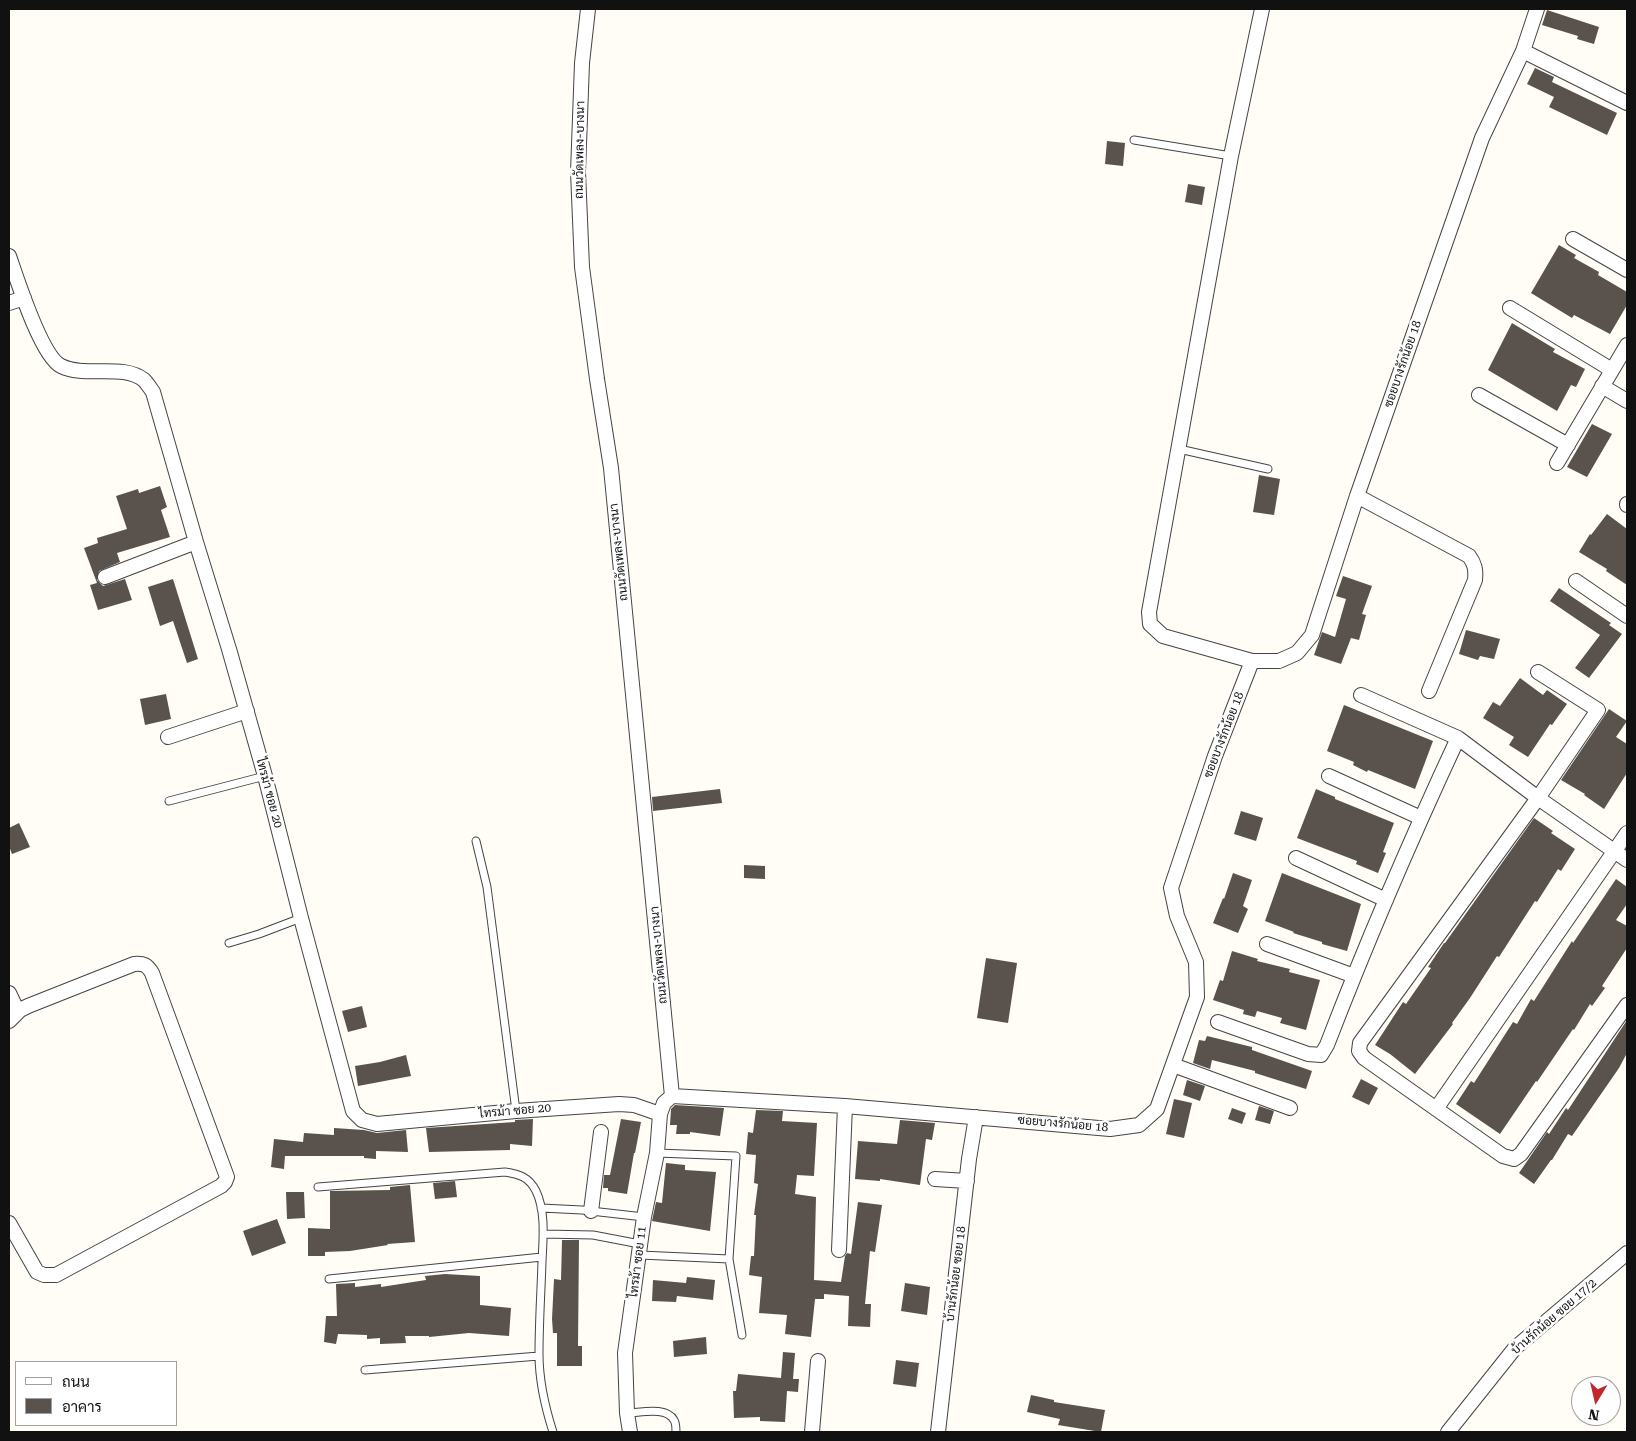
<!DOCTYPE html>
<meta charset="utf-8">
<style>
body{margin:0}
#map{position:relative;width:1636px;height:1441px;overflow:hidden;background:#fffdf5;font-family:"Roboto Serif",Sarabun,serif}
canvas{display:block}
.frame{position:absolute;inset:0;border:10px solid #111;pointer-events:none}
.legend{position:absolute;left:15px;top:1361px;width:162px;height:65px;box-sizing:border-box;background:#fff;border:1px solid #a0a0a0;margin:0;padding:6px 9px;list-style:none;font-size:15px;color:#111}
.legend li{display:flex;align-items:center;gap:10px;height:25px}
.legend b{width:25px;border:1px solid #a0a0a0}
.north{position:absolute;left:1571px;top:1376px;width:50px;height:50px;box-sizing:border-box;background:#fff;border:1px solid #a0a0a0;border-radius:50%;rotate:189deg;font-size:14px;font-weight:700;line-height:20px;text-align:center;color:#111}
.north::after{content:'';display:block;margin:auto;width:18px;height:22px;background:#c4262e;clip-path:polygon(50% 0,100% 100%,50% 72%,0 100%)}
</style>
<div id="map">
<canvas width="1636" height="1441"></canvas>
<div class="frame"></div>
<ul class="legend">
<li><b style="height:6px;background:#fff"></b>ถนน</li>
<li><b style="height:14px;background:#5a524d"></b>อาคาร</li>
</ul>
<div class="north">N</div>
</div>
<script>
const ctx = document.querySelector('canvas').getContext('2d');
ctx.lineJoin = 'round';
function paint(path, color) { ctx.fillStyle = color; ctx.fill(path, 'evenodd'); }
function strokePath(path, color, width, dash) { ctx.strokeStyle = color; ctx.lineWidth = width; ctx.lineCap = dash ? 'butt' : 'round'; ctx.setLineDash(dash || []); ctx.stroke(path); }
function write(font, color, halo, rows, align = 'center') {
  ctx.font = font + ' "Roboto Serif",Sarabun,serif'; ctx.lineWidth = 5; ctx.setLineDash([]); ctx.textBaseline = 'middle'; ctx.strokeStyle = halo; ctx.fillStyle = color; for (const [text, x, y, turn = 0] of rows) {
    ctx.save(); ctx.translate(x, y); ctx.rotate((+turn || 0) * Math.PI / 180); ctx.textAlign = isNaN(turn) ? turn : align; if (halo) ctx.strokeText(text, 0, 0); ctx.fillText(text, 0, 0); ctx.restore();
  }
}
paint(new Path2D(`
 M1547,10L1599,27L1594,44L1577,39L1578,36L1542,25Z
 M1535,68L1554,77L1552,82L1617,113L1607,135L1549,107L1554,97L1527,84Z
 M1107,141L1125,143L1123,166L1105,164Z
 M1188,184L1205,187L1202,205L1185,202Z
 M1559,245L1576,255L1574,258L1599,272L1598,275L1627,292V305L1610,334L1574,315L1572,318L1531,293Z
 M1512,323L1555,349L1553,352L1585,369L1576,387L1571,385L1557,411L1488,370Z
 M1592,424L1612,434L1587,477L1567,467Z
 M1259,475L1280,479L1274,515L1253,512Z
 M160,486L167,507L161,510L170,537L117,553L120,562L99,571L97,580L103,586L125,579L132,600L98,610L90,585L97,583L84,548L98,543L97,538L127,529L116,496L138,489L139,493Z
 M1607,514L1627,529V585L1606,571L1607,569L1579,552L1590,534L1591,535Z
 M1343,576L1372,586L1362,614L1366,615L1359,640L1351,638L1341,664L1314,655L1322,632L1335,637L1346,599L1336,596Z
 M173,579L198,659L187,663L173,621L160,626L148,587Z
 M1559,588L1611,623L1609,625L1622,634L1589,678L1575,668L1600,635L1550,601Z
 M1466,630L1500,639L1494,659L1480,656L1478,660L1459,654Z
 M1520,678L1543,695L1547,690L1567,704L1552,725L1550,724L1528,757L1509,745L1514,737L1483,718L1493,702L1500,706Z
 M166,694L171,719L145,725L140,699Z
 M1344,705L1433,741L1415,789L1368,770L1367,772L1353,765L1354,762L1327,751Z
 M1609,709L1627,721L1616,737L1627,744V773L1604,809L1584,795L1585,794L1561,780Z
 M720,789L722,803L653,811L652,797Z
 M1316,789L1335,797V799L1394,823L1383,852L1386,853L1378,873L1356,864L1357,861L1297,838Z
 M1241,811L1263,818L1256,841L1234,834Z
 M1534,818L1553,831L1551,833L1575,849L1561,871L1558,869L1537,902L1535,901L1499,957L1497,956L1470,998L1452,1023L1453,1024L1415,1074L1390,1054L1375,1045L1403,1002L1406,1004L1431,968L1428,967L1444,943H1445Z
 M19,823L30,847L12,854L9,846V828Z
 M744,865L765,866V879L744,878Z
 M1233,873L1252,880L1243,906L1248,909L1238,933L1213,923L1223,898L1224,899Z
 M1282,873L1361,904L1347,951L1322,944V942L1293,933L1294,932L1265,921Z
 M1616,879L1627,887V904L1616,920L1627,926V948L1602,986L1605,988L1592,1006L1590,1004L1574,1030L1573,1029L1537,1082L1536,1081L1500,1134L1456,1104L1471,1081L1474,1083L1513,1022L1517,1024L1531,999L1534,1001L1572,941L1573,943Z
 M1232,951L1258,959L1257,961L1290,969L1289,972L1320,980L1306,1030L1280,1023L1282,1018L1257,1011L1255,1017L1243,1014L1244,1010L1213,1000L1220,980L1223,981Z
 M986,958L1017,963L1008,1023L977,1018Z
 M362,1006L367,1027L348,1032L342,1011Z
 M1627,1020V1053L1619,1068L1572,1136L1568,1134L1552,1160H1551L1534,1184L1519,1173L1547,1132L1549,1134L1566,1108L1568,1110Z
 M1207,1036L1252,1047V1050L1312,1071L1306,1089L1255,1073V1071L1212,1060L1210,1069L1193,1063L1199,1040L1205,1041Z
 M406,1055L411,1076L358,1086L355,1066L380,1062Z
 M1361,1079L1378,1088L1369,1105L1352,1097Z
 M1187,1080L1205,1086L1200,1101L1183,1095Z
 M1174,1099L1192,1103L1184,1138L1166,1134Z
 M675,1105L724,1108L720,1136L690,1132V1134H676L677,1125H670L671,1109Z
 M1259,1106L1274,1111L1270,1124L1255,1120Z
 M1232,1108L1246,1113L1242,1124L1228,1119Z
 M756,1110L783,1111L782,1121L817,1123L814,1176L797,1175L795,1194L816,1197L814,1280L841,1282L845,1256L847,1253L851,1254L858,1202L882,1205L875,1252L870,1251L865,1304H871L870,1327L848,1326L849,1296L824,1294V1299H815L811,1337L785,1334L787,1315L759,1313L762,1277L749,1275L751,1256H754L756,1215H754L758,1184L754,1183L756,1155L746,1154L748,1132L753,1133Z
 M533,1119L532,1146L510,1144V1150L429,1152L426,1128L515,1122V1120Z
 M621,1119L641,1122L635,1153H634L627,1194L608,1191V1188H603L604,1175H610Z
 M900,1120L935,1123L932,1140L926,1139L920,1185L880,1179V1181L855,1179L858,1141L897,1144Z
 M334,1128L364,1130L377,1133L406,1130L408,1152L376,1151V1159L364,1158V1156H285L284,1169L271,1167L274,1139L303,1142L304,1133L334,1135Z
 M666,1163L685,1165V1170L716,1172L710,1231L652,1221L656,1202L662,1203Z
 M455,1181L457,1197L435,1199L433,1183Z
 M410,1185L415,1242L387,1244L388,1245L350,1251L325,1252V1256H308V1228L330,1229V1191L390,1190V1187Z
 M286,1192H304L305,1218L287,1219Z
 M277,1219L286,1243L252,1256L243,1231Z
 M562,1240H579L578,1346H582V1366H557V1333H553L552,1319L554,1279L561,1280Z
 M445,1274L480,1276V1305L511,1308L509,1336L469,1333L429,1337V1336H405L406,1343L380,1344V1338L367,1339V1335L338,1334L336,1344L324,1342L326,1316H337L336,1284L355,1283V1287L381,1284V1287L426,1280L425,1276Z
 M687,1277L715,1280L713,1300L677,1296L676,1302L652,1301L653,1280L686,1283Z
 M905,1283L930,1287L927,1315L901,1311Z
 M706,1337L707,1354L674,1357L673,1341Z
 M783,1352L795,1353L793,1379H799L798,1392L787,1391L785,1422L760,1421V1417L734,1418L733,1391H736L738,1374L781,1378Z
 M896,1360L919,1363L916,1387L893,1384Z
 M1031,1395L1054,1400V1402L1105,1410L1101,1432L1058,1425L1060,1419L1027,1412Z`), '#5a524d');
const service = new Path2D(`
 M1134,140L1231,156
 M1179,449L1268,469
 M169,801L265,776
 M476,841L487,887L516,1111
 M229,943L259,934L301,918
 M657,1153L736,1156L729,1259L742,1335
 M318,1187L505,1172C519,1174 529,1177 536,1191C546,1212 543,1239 542,1262C541,1293 539,1323 539,1354C539,1380 545,1407 553,1432
 M541,1208L582,1210L644,1217
 M543,1234L593,1235L640,1244
 M640,1255L729,1259
 M329,1279L542,1257
 M365,1370L539,1356
 M627,1413C640,1413 666,1406 674,1420C676,1423 676,1429 676,1432`);
const minor = new Path2D(`
 M588,9L582,63L578,172L582,267L597,379L611,468L672,1096
 M1262,9L1231,156L1149,612L1150,624L1163,636L1252,661H1279L1297,653L1312,635L1357,496L1482,138L1523,51L1537,9
 M1523,51L1627,103
 M1573,239L1627,270
 M9,256C17,279 41,356 61,366C85,378 123,363 144,380C147,383 150,388 153,392L196,542L229,649L265,776L301,918L353,1111L362,1120L377,1124L516,1111L619,1104L634,1105L660,1114
 M9,303L24,298
 M1510,308L1612,370
 M1602,386L1627,401
 M1479,395L1568,445
 M1557,463L1627,345
 M1357,496L1469,556C1475,564 1476,570 1475,580L1429,691
 M1627,504V505
 M105,577L196,542
 M1576,581L1627,616
 M1538,672L1598,710L1538,798L1360,1043L1359,1051L1364,1058L1503,1156L1514,1159L1521,1154L1627,1005
 M1361,695L1458,738L1538,798L1627,860
 M168,737L247,711
 M1329,776L1421,818
 M1296,858L1386,900
 M1267,944L1354,976
 M9,993L18,1012
 M9,1021L20,1010L28,1006L134,964C144,963 147,965 152,973L227,1177L225,1182L221,1186L56,1275H44L37,1272L9,1223
 M1218,1022L1308,1054L1321,1055L1327,1045C1367,941 1411,839 1458,738
 M1173,1065L1290,1108
 M672,1096L845,1106L1110,1129L1139,1125L1157,1109L1197,997L1196,962L1177,916L1171,888L1215,756L1252,661
 M1436,1109L1627,833
 M935,1179L967,1181
 M591,1211L601,1132
 M839,1250L845,1106
 M630,1432L627,1413L625,1353L644,1217L657,1153L660,1114L664,1103L672,1096
 M812,1432L818,1361
 M938,1432L969,1159L976,1117
 M1448,1432L1515,1348L1627,1253`);
strokePath(service, '#444', 9);
strokePath(minor, '#444', 16);
strokePath(service, '#fff', 7);
strokePath(minor, '#fff', 14);
write('12px', '#111', '#fff', [
 ["ถนนวัดเพลง-บางนา",580,150,-89],
 ["ซอยบางรักน้อย 18",1403,364,-71],
 ["ถนนวัดเพลง-บางนา",619,552,-96],
 ["ซอยบางรักน้อย 18",1224,735,-69],
 ["ไทรม้า ซอย 20",269,793,75],
 ["ถนนวัดเพลง-บางนา",659,955,-95],
 ["ไทรม้า ซอย 20",515,1111,-5],
 ["ซอยบางรักน้อย 18",1063,1124,5],
 ["ไทรม้า ซอย 11",638,1262,-83],
 ["บ้านรักน้อย ซอย 18",956,1274,-83],
 ["บ้านรักน้อย ซอย 17/2",1554,1317,-41]
]);
</script>
